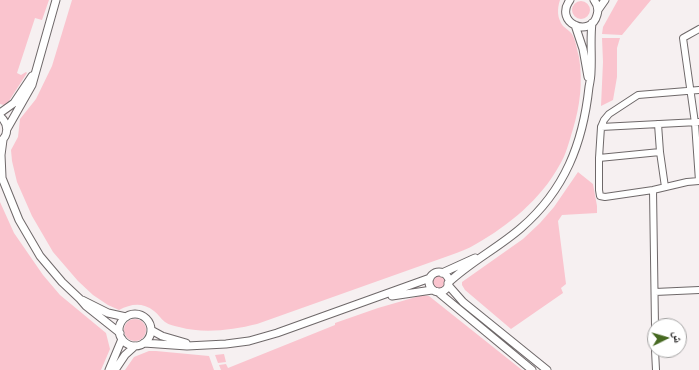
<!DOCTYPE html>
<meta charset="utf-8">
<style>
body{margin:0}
#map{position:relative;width:699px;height:370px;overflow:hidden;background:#f6f0f1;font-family:"DM Sans","Noto Naskh Arabic",sans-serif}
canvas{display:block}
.north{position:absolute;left:647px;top:318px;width:40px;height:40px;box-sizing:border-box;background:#fff;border:1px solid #a5a4a4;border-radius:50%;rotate:85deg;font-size:11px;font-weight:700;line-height:16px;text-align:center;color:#1d1b1b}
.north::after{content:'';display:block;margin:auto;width:14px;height:18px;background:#466921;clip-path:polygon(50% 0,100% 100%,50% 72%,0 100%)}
</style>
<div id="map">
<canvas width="699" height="370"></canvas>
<div class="north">ش</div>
</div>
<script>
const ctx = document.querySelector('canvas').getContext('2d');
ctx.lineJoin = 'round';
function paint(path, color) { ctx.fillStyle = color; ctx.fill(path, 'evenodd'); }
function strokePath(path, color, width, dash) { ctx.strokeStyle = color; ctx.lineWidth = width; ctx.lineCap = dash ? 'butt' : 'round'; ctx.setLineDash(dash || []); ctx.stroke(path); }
paint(new Path2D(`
 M0,0H49L42,20L35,18L17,73L21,75L26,72L27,73L7,104L4,105L0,104Z
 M72,0H560C557,9 557,18 563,26C566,29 570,31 572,34C576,41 577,50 579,57C583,82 580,106 573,129C569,142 566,155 559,166C541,199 508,226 476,244C468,249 459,252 451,255L257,324C232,330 204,334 179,327C175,326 169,325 165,322C161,319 158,314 154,311C142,302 131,304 119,310L108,305L93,295L78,281L53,252L32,216L17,182L12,161L11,150L18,137L20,119L36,99L52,66Z
 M618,0H651L622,35L602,34L603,27Z
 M572 10a9 9 0 1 1 18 0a9 9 0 1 1-18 0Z
 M602,38H620L617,48V77L613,100L601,106L603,62Z
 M578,172L593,184L597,206V213L562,215L558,221L566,284L561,288L563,293L511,329L465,290L462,285V282L523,239L540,223L554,207Z
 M0,202L14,233L43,275L60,295L106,333L110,349L101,370H0Z
 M432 282a7 7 0 1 1 14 0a7 7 0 1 1-14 0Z
 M423,295L429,296L522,370H221L219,365L226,364L228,368L335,325V323L378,308Z
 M124 330a11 11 0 1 1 22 0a11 11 0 1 1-22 0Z
 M149,351H156L209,356L214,370H125L134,357Z
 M224,354L226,362L218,363L215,355Z`), '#fac4ce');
const minor = new Path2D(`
 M699,90L638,95L609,114L604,120L601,127L599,158V190L600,196L605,197L653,190L687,182L699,181
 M658,124L660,152L665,187
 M601,127L698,122
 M599,158L660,152
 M699,181L695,123L683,38L699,29
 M653,190L655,326
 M655,292L699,290
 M655,350L656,370`);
const tertiary = new Path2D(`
 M570,0C553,23 591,39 597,15C599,9 597,4 594,0
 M598,10L605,0
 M575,25L583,49L588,77
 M0,113L14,103L32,76
 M0,116C9,124 9,135 0,142
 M7,129L32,85L56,0
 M0,173L19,220L40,256L62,282L80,299L86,306L120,333
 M2,177L1,155L3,140
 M429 282a10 10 0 1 1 20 0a10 10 0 1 1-20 0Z
 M442,273L475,258
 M448,283C470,262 498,248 521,228C565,190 583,143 589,87C590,82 591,77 591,72C592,55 590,39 592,23
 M448,285L463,302L547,370
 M438,292L532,370
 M392,296L432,290
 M82,300L108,313L126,317
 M119 330a16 16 0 1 1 32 0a16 16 0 1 1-32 0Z
 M151,330L162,336L186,343
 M144,343L187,346L226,344L249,341L277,333L430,278
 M109,370L122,339
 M115,370L125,355L135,346`);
strokePath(minor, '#6e6869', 8);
strokePath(tertiary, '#6e6869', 9);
strokePath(minor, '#fff', 6);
strokePath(tertiary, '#fff', 7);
</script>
